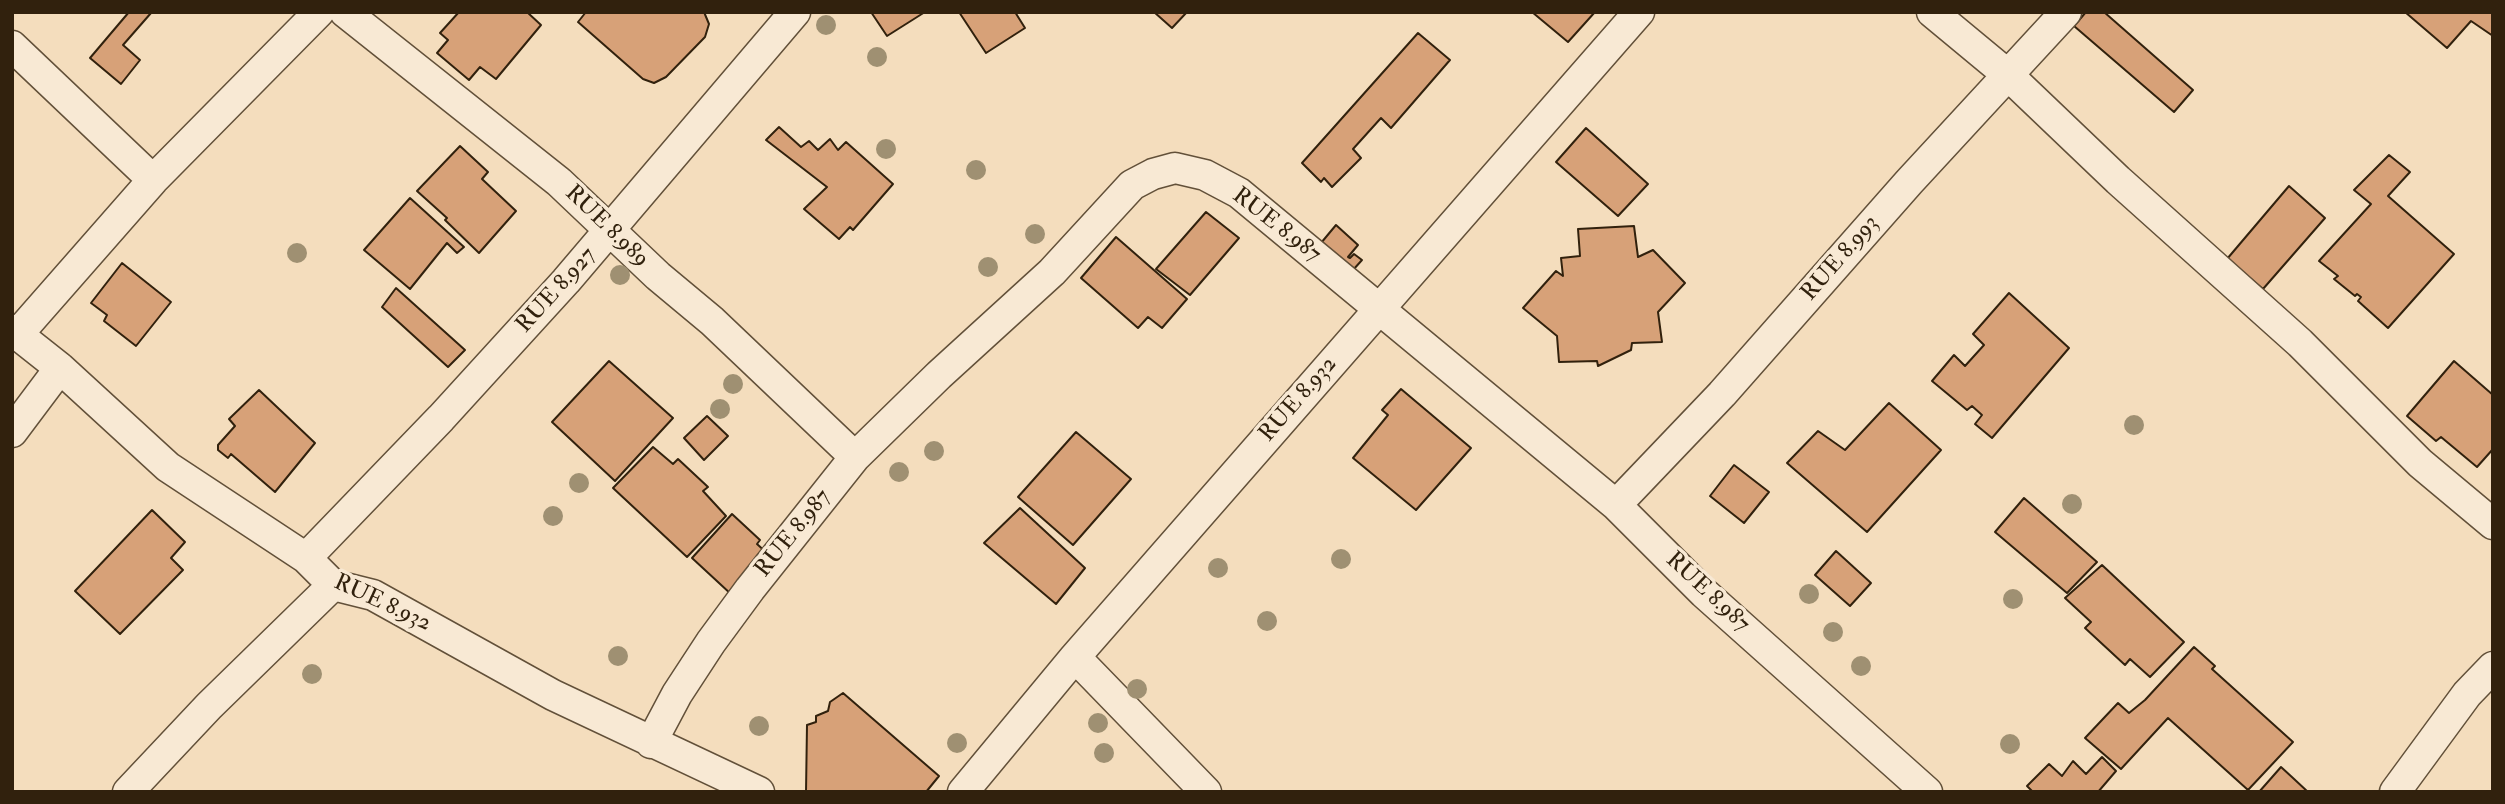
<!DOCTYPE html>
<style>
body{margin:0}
#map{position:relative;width:2505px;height:804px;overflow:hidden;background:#f4ddbd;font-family:"IM FELL Double Pica",serif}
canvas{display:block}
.frame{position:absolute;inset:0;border:14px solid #31210d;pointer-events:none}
</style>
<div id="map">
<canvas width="2505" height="804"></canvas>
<div class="frame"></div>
</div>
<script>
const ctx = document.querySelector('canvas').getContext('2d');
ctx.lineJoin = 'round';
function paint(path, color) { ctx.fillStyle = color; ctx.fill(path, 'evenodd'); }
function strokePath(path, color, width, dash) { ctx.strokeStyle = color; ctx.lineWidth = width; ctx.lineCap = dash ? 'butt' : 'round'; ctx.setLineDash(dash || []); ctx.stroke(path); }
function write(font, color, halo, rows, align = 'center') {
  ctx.font = font + ' "IM FELL Double Pica",serif'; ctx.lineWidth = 7; ctx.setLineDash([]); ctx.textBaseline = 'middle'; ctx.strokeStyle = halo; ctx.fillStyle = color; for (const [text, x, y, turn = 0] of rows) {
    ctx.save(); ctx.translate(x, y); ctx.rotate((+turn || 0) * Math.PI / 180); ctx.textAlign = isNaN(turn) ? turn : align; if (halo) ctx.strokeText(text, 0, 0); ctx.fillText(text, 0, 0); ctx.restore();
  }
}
const building = new Path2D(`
 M129,12L151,13L123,45L140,60L121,84L90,58Z
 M459,12H527L541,25L496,79L480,67L469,80L437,53L448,40L440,33Z
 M586,12H704L709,24L705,37L666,77L654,83L643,79L578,22Z
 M871,12H925L887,36Z
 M959,12H1015L1025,28L986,53Z
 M1154,12H1187L1172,28Z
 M1532,12H1595L1568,42Z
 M2086,12H2104L2193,90L2174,112L2074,26Z
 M2405,12H2493V36L2471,21L2447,48Z
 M1418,33L1450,60L1391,128L1381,118L1353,149L1361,158L1332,187L1324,178L1321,182L1302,163Z
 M779,127L801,147L809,141L818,150L830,139L838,150L846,142L893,184L853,230L850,227L839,239L804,209L827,187L766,140Z
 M1586,128L1648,184L1618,216L1556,162Z
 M460,146L488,172L482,179L516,211L479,253L445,220L447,218L417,191Z
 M2389,155L2410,172L2388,196L2454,254L2388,328L2358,301L2361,297L2357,294L2355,296L2334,279L2338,276L2319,261L2371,204L2354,190Z
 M2289,186L2325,218L2263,289L2227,259Z
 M410,198L464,247L457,253L447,243L410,289L364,250Z
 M1206,212L1239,238L1190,295L1156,269Z
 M1336,225L1358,245L1348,257L1350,258L1354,254L1362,260L1353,270L1321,243Z
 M1634,226L1638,257L1653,250L1685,283L1658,312L1662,342L1632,343L1631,350L1598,366L1597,361L1559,362L1557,336L1523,308L1556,271L1563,276L1561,258L1580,256L1578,229Z
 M1116,237L1187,299L1162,328L1148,317L1138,328L1081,278Z
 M122,263L171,302L136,346L104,321L107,315L91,303Z
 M396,288L465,350L448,367L382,307Z
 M2009,293L2069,348L1992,438L1975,424L1982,415L1972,406L1967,410L1932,381L1954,355L1965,366L1984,345L1973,334Z
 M609,361L673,418L615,481L552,422Z
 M2454,361L2493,395V449L2477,467L2441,437L2436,441L2407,416Z
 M1401,389L1471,448L1416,510L1353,458L1388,415L1382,410Z
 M259,390L315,443L275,492L231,454L228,458L218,450V445L235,426L229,419Z
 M1889,403L1941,450L1867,532L1787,463L1818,431L1845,450Z
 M707,416L728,436L704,460L684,438Z
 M1076,432L1131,479L1073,545L1018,497Z
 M653,447L673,464L678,459L708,487L703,491L726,516L687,557L613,488Z
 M1734,465L1769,492L1744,523L1710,496Z
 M2024,498L2097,562L2067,593L1995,532Z
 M1020,508L1085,568L1056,604L984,543Z
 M152,510L185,542L171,558L183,570L120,634L75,591Z
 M732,514L760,540L757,544L768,554L732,595L692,558Z
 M1836,551L1871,583L1850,606L1815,575Z
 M2102,565L2184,642L2150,677L2130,659L2125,665L2085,628L2091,622L2065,598Z
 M2194,647L2215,666L2212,669L2293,742L2248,790L2168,718L2121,769L2085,738L2118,703L2129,713L2145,700Z
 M843,693L939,776L926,792H806L807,725L816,722V716L828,711L830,702Z
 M2102,757L2116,771L2098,792H2033L2027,786L2049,764L2062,776L2073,761L2086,774Z
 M2281,767L2293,778L2308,792H2259Z`);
paint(building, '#d7a178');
strokePath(building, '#31210d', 2);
const street = new Path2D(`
 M345,12L559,182L658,276L712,321L855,457
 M1932,12L2008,75L2118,180L2300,343L2420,463L2493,524
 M12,46L153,180
 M12,330L60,368L168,467L306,558L333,585L373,595L553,695L759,792
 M17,335L153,180L319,12
 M12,432L60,368
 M1616,505L1722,394L1909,182L2066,12
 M306,558L441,418L566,281L795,12
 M1075,657L1206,792
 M651,743L677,694L711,642L750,589L855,457L939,375L1052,272L1132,185L1153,174L1175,168L1205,175L1239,193L1616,505L1704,593L1927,792
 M128,792L209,706L333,585
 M963,792L1075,657L1639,12
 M2395,792L2467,694L2493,667`);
strokePath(street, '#625039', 33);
strokePath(street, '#f8e9d4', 30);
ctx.fillStyle = '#9f9072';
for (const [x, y] of [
 [826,25],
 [877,57],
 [886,149],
 [976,170],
 [1035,234],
 [297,253],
 [988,267],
 [620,275],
 [733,384],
 [720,409],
 [2134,425],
 [934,451],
 [899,472],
 [579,483],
 [2072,504],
 [553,516],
 [1341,559],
 [1218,568],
 [1809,594],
 [2013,599],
 [1267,621],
 [1833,632],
 [618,656],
 [1861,666],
 [312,674],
 [1137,689],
 [1098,723],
 [759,726],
 [957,743],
 [2010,744],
 [1104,753]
]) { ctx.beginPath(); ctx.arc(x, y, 10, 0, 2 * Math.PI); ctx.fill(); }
write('23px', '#31210d', '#f8e9d4', [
 ["RUE 8.987",1276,226,38],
 ["RUE 8.989",606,227,44],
 ["RUE 8.993",1841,259,-49],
 ["RUE 8.927",557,291,-48],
 ["RUE 8.932",1299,400,-49],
 ["RUE 8.987",794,534,-51],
 ["RUE 8.987",1707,593,43],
 ["RUE 8.932",382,604,25]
]);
</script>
